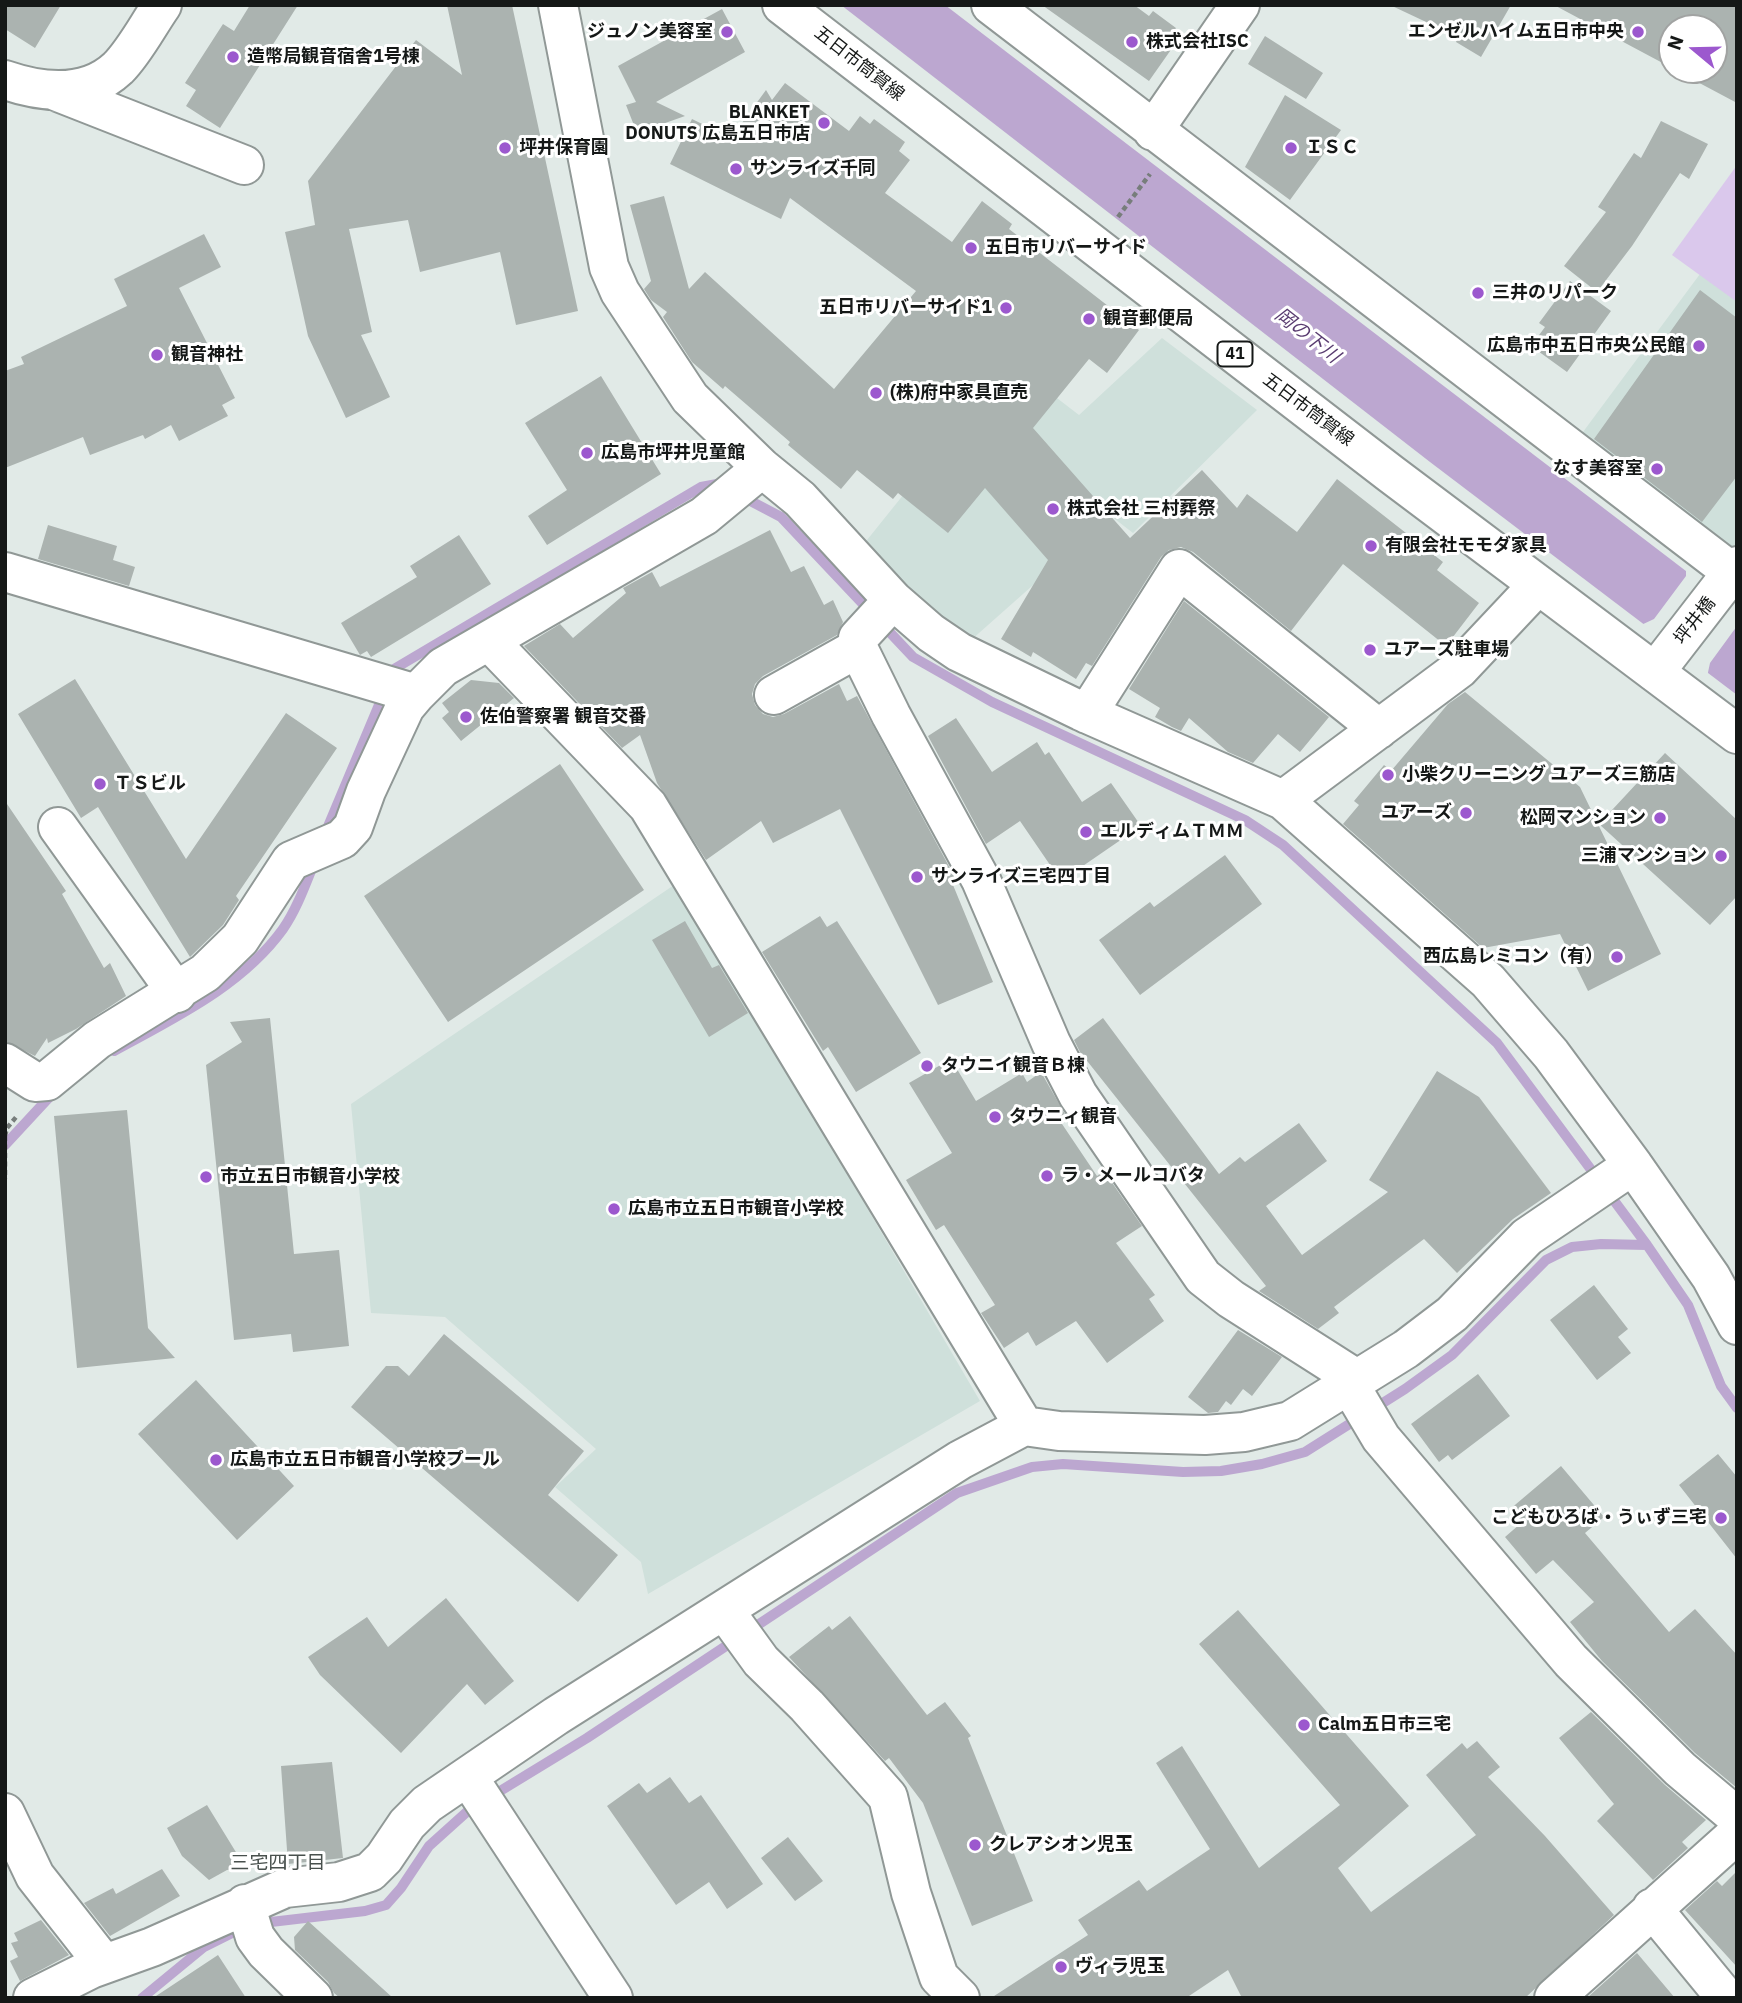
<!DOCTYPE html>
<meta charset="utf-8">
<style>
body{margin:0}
#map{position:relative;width:1742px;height:2003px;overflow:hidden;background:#e1eae7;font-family:"IBM Plex Sans",sans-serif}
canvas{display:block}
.frame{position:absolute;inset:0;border:7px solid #151817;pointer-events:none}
.north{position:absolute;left:1658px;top:14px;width:70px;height:70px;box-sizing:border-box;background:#fff;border:2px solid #a1a3a2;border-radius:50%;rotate:289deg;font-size:19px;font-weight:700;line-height:28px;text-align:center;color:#151817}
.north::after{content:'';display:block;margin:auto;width:24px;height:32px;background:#9c58ce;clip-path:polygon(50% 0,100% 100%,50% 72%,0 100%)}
</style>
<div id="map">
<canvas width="1742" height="2003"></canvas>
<div class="frame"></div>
<div class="north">N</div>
</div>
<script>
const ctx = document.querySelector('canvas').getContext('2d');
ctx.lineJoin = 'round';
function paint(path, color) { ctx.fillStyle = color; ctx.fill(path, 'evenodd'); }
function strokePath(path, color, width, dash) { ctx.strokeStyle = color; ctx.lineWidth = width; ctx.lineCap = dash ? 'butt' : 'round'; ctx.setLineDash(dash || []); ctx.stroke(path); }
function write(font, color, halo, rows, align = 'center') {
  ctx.font = font + ' "IBM Plex Sans","Noto Sans JP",sans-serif'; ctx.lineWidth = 6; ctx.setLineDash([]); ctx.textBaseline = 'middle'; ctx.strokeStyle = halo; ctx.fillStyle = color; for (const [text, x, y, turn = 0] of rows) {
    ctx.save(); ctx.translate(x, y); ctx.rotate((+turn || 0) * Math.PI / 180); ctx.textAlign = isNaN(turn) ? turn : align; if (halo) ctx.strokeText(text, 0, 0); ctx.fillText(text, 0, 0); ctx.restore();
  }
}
paint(new Path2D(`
 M1737,224V550L1580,436Z
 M1162,338L1257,410L1133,533L1111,516L970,641L930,616L863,545L1010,362L1079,415Z
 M677,883L980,1401L648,1594L641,1562L555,1487L596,1449L445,1317L371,1313L351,1104Z`), '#cfe0db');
paint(new Path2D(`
 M1737,165V302L1672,255Z`), '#dac8ec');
paint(new Path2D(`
 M841,5H945L1737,610V695L1430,462Z`), '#bca7d0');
paint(new Path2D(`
 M1686,567L1737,606V626L1710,663L1707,677L1639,626L1654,619L1686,576Z`), '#e1eae7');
strokePath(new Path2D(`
 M741,496L781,517L913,657L992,702L1245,820L1283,845L1497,1043L1647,1245L1688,1305L1721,1386L1737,1408
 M391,678L394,669L701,487L717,484L724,487
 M324,836L384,693
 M114,1051C174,1018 242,986 283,929C297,909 306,883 315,861
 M5,1145L55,1091
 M142,1998L204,1947L232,1933L271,1922L365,1911L386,1905L401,1888L429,1846L469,1810L587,1738L957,1493L1032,1467L1063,1464L1183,1472L1221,1471L1262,1464L1305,1452L1405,1389L1452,1355L1546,1260L1572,1247L1601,1244L1647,1245`), '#bca7d0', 10);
paint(new Path2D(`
 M5,5H61L35,48L5,29Z
 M250,5H298L220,128L186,106L196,90L185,83L223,24L234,31Z
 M447,5H512L578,311L516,325L500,252L420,272L408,220L349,229L372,332L361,335L390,397L346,418L308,336L285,232L315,225L308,181L416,40L462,75Z
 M1042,5H1134L1149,16L1153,11L1176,28L1168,39L1175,44L1149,81Z
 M1390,5H1511L1481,57L1456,42L1458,37Z
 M1554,5H1737V103L1675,70H1714V28H1672V68Z
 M722,9L745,52L656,102L685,116L637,133L626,105L636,102L618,66Z
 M1265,36L1323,73L1306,99L1248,64Z
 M785,83L849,131L860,116L870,124L874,119L905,142L899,151L910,160L885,193L952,242L982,201L1012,224L1009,229L1139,330L1107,373L1089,359L1033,428L1130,538L1202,470L1237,508L1247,494L1297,532L1337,479L1443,562L1437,570L1479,603L1446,646L1343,564L1291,631L1193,552L1181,547L1169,550L1161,557L1092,666L1086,663L1076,679L1033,652L1031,657L1001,639L1048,560L985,488L948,533L898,493L893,499L857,470L841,489L788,445L790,442L725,386L723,389L692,362L663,317L667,312L651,300L644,289L651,281L630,205L664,196L689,289L705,272L834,389L916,291L790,198L781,219L670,164L692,119L731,138L766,90L772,100Z
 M1285,95L1341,130L1290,200L1245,167Z
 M1661,121L1708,144L1689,179L1680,173L1632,246L1597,292L1564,266L1606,212L1598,207L1634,153L1641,158Z
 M204,234L221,267L179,288L235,398L222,405L228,416L179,441L171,425L145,439L143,435L90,455L83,437L5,468V371L24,364L21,357L127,306L114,279Z
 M1570,281L1611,311L1567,372L1531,346L1545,327L1539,323Z
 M1700,290L1737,318V476L1702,522L1594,439Z
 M601,376L661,474L547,545L528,516L567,490L525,423Z
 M48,525L117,546L113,560L135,567L129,586L38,559Z
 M770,530L791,572L804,566L824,605L833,600L843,622L837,635L763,676L755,684L752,694L755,705L763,714L773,717L784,714L839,684L847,701L857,696L958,883L953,885L993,982L938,1005L840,809L773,843L761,821L706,860L657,783L640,735L622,748L524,646L560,624L573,638L626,593L623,588L643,577L652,572L660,587Z
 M459,535L491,584L371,657L367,651L360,655L341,623L417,577L410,566Z
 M1184,601L1329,717L1300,752L1278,734L1253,763L1228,752L1189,718L1181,731L1172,727L1155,717L1160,708L1129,689Z
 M75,679L186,859L286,713L337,748L236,896L239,900L223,925L190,957L98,807L81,818L18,714Z
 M471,680L499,683L514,698L461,741L442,718L449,712L442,703Z
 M1465,692L1580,787L1661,954L1588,991L1560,934L1483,948L1343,824L1359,805L1354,801L1384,765L1391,771L1448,704Z
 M956,718L992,772L1037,742L1045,755L1049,752L1082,802L1111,783L1141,826L1061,881L1020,821L986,844L928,736Z
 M1665,753L1737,820V896L1710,925L1599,824Z
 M560,764L644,890L448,1022L364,896Z
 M5,801L66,891L62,894L104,968L110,963L126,996L76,1029L48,1043L47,1038L35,1056L5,1041Z
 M1225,855L1262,904L1140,995L1099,940L1150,902L1154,907Z
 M820,916L827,927L837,921L921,1053L856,1092L828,1047L823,1051L762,952Z
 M685,921L712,968L719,965L748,1013L709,1037L652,940Z
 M270,1018L294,1254L339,1250L349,1346L293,1352L291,1334L234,1340L206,1065L242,1042L230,1022Z
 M1103,1018L1219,1174L1240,1157L1245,1162L1299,1123L1327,1161L1266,1206L1302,1255L1388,1192L1369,1180L1437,1071L1479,1097L1551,1193L1513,1219L1457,1273L1424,1239L1334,1307L1339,1313L1318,1329L1259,1291L1266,1286L1080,1052L1074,1040Z
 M951,1059L976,1101L1022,1073L1027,1082L1041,1072L1066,1116L1060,1121L1097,1176L1104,1171L1142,1226L1116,1243L1155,1295L1149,1299L1164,1321L1107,1363L1076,1321L1036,1346L1028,1332L1004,1348L981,1313L995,1305L944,1225L936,1230L906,1180L952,1153L909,1083Z
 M127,1110L148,1328L175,1358L77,1368L54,1116Z
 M1594,1285L1628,1329L1618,1337L1631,1353L1597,1380L1550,1320Z
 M1238,1330L1282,1357L1252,1396L1243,1389L1231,1405L1226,1401L1218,1412L1208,1413L1188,1397Z
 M444,1334L584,1451L548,1495L618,1555L578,1602L351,1407L386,1366H398L409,1376Z
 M1478,1374L1510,1416L1452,1460L1448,1455L1439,1462L1411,1424Z
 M196,1380L294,1486L237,1540L138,1434Z
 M1718,1454L1737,1477V1559L1679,1485Z
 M1561,1466L1604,1517L1585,1533L1669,1632L1695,1609L1737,1655V1788L1695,1753L1602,1661L1570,1622L1594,1602L1553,1560L1536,1574L1505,1537L1520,1524L1509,1510Z
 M446,1598L514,1681L485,1705L467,1684L401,1753L320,1675L308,1657L367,1617L388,1647Z
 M1238,1610L1409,1806L1338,1868L1371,1912L1476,1835L1426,1775L1462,1743L1467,1749L1477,1741L1500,1767L1488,1777L1545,1836L1614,1915L1525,1998H1242L1228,1970L1186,1998H991L1088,1935L1078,1920L1139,1880L1147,1891L1210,1849L1156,1763L1182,1746L1259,1868L1340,1805L1199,1644Z
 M850,1616L927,1715L945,1702L971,1736L968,1738L1033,1901L972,1926L923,1803L889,1758L885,1761L789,1657L829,1626L832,1630Z
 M1591,1712L1665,1785L1706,1820L1682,1842L1688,1848L1653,1880L1597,1821L1614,1804L1559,1738Z
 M332,1762L343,1858L288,1864L281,1766Z
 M670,1777L689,1803L701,1795L763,1884L727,1909L709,1882L676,1905L607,1806L639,1783L647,1793Z
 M207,1805L242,1862L243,1868L227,1870L209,1880L182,1856L167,1828Z
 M788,1837L823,1881L795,1901L761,1858Z
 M162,1869L180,1896L110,1936L84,1903L113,1888L116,1894Z
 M1737,1871V1967L1685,1910L1717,1881L1722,1886Z
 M41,1920L69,1955L20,1981L10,1961L18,1957L11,1943L18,1941L14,1933Z
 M308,1921L393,1998H340L334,1993L328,1982L295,1950L294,1937Z
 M1637,1953L1675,1998H1588V1997Z
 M218,1955L246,1998H153Z`), '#abb3b0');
const minor = new Path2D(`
 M558,5L609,267L620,292L690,398L762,468L800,499L893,600L931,633L959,652L1081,711L1283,800L1488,981L1551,1054L1633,1165L1711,1277L1737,1325
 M991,5L1737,576
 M5,80C43,93 86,98 118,68C135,51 148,25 162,5
 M53,90L244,165
 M1153,131L1240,5
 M5,572L416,694L443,667L704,516L762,468
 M893,600L858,638V648L891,715L981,880L1051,1043L1078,1095L1203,1277L1231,1299L1358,1380
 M489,641L648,806L1024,1426
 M1655,672L1737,566
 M774,695L858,648
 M1087,714L1179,569L1379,729
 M1283,800L1459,669L1538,585
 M58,827L177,993
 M5,1063L35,1082L47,1081L97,1040L205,973L240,939L291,861L342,839L353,827L366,791L405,707L416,694
 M1349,1384L1381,1438L1571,1661L1680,1769L1737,1817
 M724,1610L761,1661L807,1706L888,1797L911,1893L939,1977L960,1998
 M468,1777L613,1998
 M5,1813L35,1876L104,1964
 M245,1904L255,1937L266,1952L313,1998
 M1652,1908L1726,1998
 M33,1998L91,1969L152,1947L285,1888L339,1882L370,1872L384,1858L407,1824L427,1804L556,1716L960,1460L1024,1426L1059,1431L1205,1435L1244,1432L1290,1421L1406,1349L1452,1314L1527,1237L1633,1165
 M1554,1998L1737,1834`);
const major = new Path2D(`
 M782,5L1391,474L1737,734`);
strokePath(minor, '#909896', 42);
strokePath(major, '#909896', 42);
strokePath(new Path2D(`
 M1118,217L1150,174
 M5,1136L7,1128L17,1116
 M5,1136V1179`), '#777d7b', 4.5, [5, 3.5]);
strokePath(minor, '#fff', 38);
strokePath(major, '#fff', 38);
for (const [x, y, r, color] of [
 [727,32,7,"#9c58ce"],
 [1638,32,7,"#9c58ce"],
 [1132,42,7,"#9c58ce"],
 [233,57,7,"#9c58ce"],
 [824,123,7,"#9c58ce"],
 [505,148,7,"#9c58ce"],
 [1291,148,7,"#9c58ce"],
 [736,169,7,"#9c58ce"],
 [971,248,7,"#9c58ce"],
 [1478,293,7,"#9c58ce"],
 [1006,308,7,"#9c58ce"],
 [1089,319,7,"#9c58ce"],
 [1699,346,7,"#9c58ce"],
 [157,355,7,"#9c58ce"],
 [876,393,7,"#9c58ce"],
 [587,453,7,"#9c58ce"],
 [1657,469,7,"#9c58ce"],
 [1053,509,7,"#9c58ce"],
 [1371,546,7,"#9c58ce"],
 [1370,650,7,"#9c58ce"],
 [466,717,7,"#9c58ce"],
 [1388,775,7,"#9c58ce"],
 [100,784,7,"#9c58ce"],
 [1466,813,7,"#9c58ce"],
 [1660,818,7,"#9c58ce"],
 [1086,832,7,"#9c58ce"],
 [1721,856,7,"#9c58ce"],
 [917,877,7,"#9c58ce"],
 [1617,957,7,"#9c58ce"],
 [927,1066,7,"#9c58ce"],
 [995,1117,7,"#9c58ce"],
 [1047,1176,7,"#9c58ce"],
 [206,1177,7,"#9c58ce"],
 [614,1209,7,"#9c58ce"],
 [216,1460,7,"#9c58ce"],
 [1721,1518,7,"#9c58ce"],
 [1304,1725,7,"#9c58ce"],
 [975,1845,7,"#9c58ce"],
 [1061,1967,7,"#9c58ce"]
]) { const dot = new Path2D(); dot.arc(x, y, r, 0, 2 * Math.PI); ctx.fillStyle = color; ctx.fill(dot); strokePath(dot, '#fff', 2.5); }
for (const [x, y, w] of [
 [1235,354,35]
]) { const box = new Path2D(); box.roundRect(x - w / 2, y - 12.5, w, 25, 5); ctx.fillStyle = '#fff'; ctx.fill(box); strokePath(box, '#151817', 2); }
write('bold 16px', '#151817', null, [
 ["41",1235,354]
]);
write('bold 18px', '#151817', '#fff', [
 ["ジュノン美容室",713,32,"right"],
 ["エンゼルハイム五日市中央",1624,32,"right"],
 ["株式会社ISC",1146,42],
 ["造幣局観音宿舎1号棟",247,57],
 ["BLANKET",810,113,"right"],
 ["DONUTS 広島五日市店",810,134,"right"],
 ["坪井保育園",519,148],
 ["ＩＳＣ",1305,148],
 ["サンライズ千同",750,169],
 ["五日市リバーサイド",985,248],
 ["三井のリパーク",1492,293],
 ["五日市リバーサイド1",992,308,"right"],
 ["観音郵便局",1103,319],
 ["広島市中五日市央公民館",1685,346,"right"],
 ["観音神社",171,355],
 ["(株)府中家具直売",890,393],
 ["広島市坪井児童館",601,453],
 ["なす美容室",1643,469,"right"],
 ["株式会社 三村葬祭",1067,509],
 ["有限会社モモダ家具",1385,546],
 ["ユアーズ駐車場",1384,650],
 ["佐伯警察署 観音交番",480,717],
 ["小柴クリーニング ユアーズ三筋店",1402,775],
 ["ＴＳビル",114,784],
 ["ユアーズ",1452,813,"right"],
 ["松岡マンション",1646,818,"right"],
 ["エルディムＴＭＭ",1100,832],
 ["三浦マンション",1707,856,"right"],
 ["サンライズ三宅四丁目",931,877],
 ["西広島レミコン（有）",1603,957,"right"],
 ["タウニイ観音Ｂ棟",941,1066],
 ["タウニィ観音",1009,1117],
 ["ラ・メールコバタ",1061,1176],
 ["市立五日市観音小学校",220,1177],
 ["広島市立五日市観音小学校",628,1209],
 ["広島市立五日市観音小学校プール",230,1460],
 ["こどもひろば・うぃず三宅",1707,1518,"right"],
 ["Calm五日市三宅",1318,1725],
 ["クレアシオン児玉",989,1845],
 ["ヴィラ児玉",1075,1967]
], 'left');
write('18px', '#151817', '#fff', [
 ["五日市筒賀線",859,64,38],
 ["五日市筒賀線",1308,410,37],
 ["坪井橋",1695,621,-52]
]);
write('italic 19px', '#593c70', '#fff', [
 ["岡の下川",1307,336,38]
]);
write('19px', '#48504d', '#fff', [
 ["三宅四丁目",278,1864]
]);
</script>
